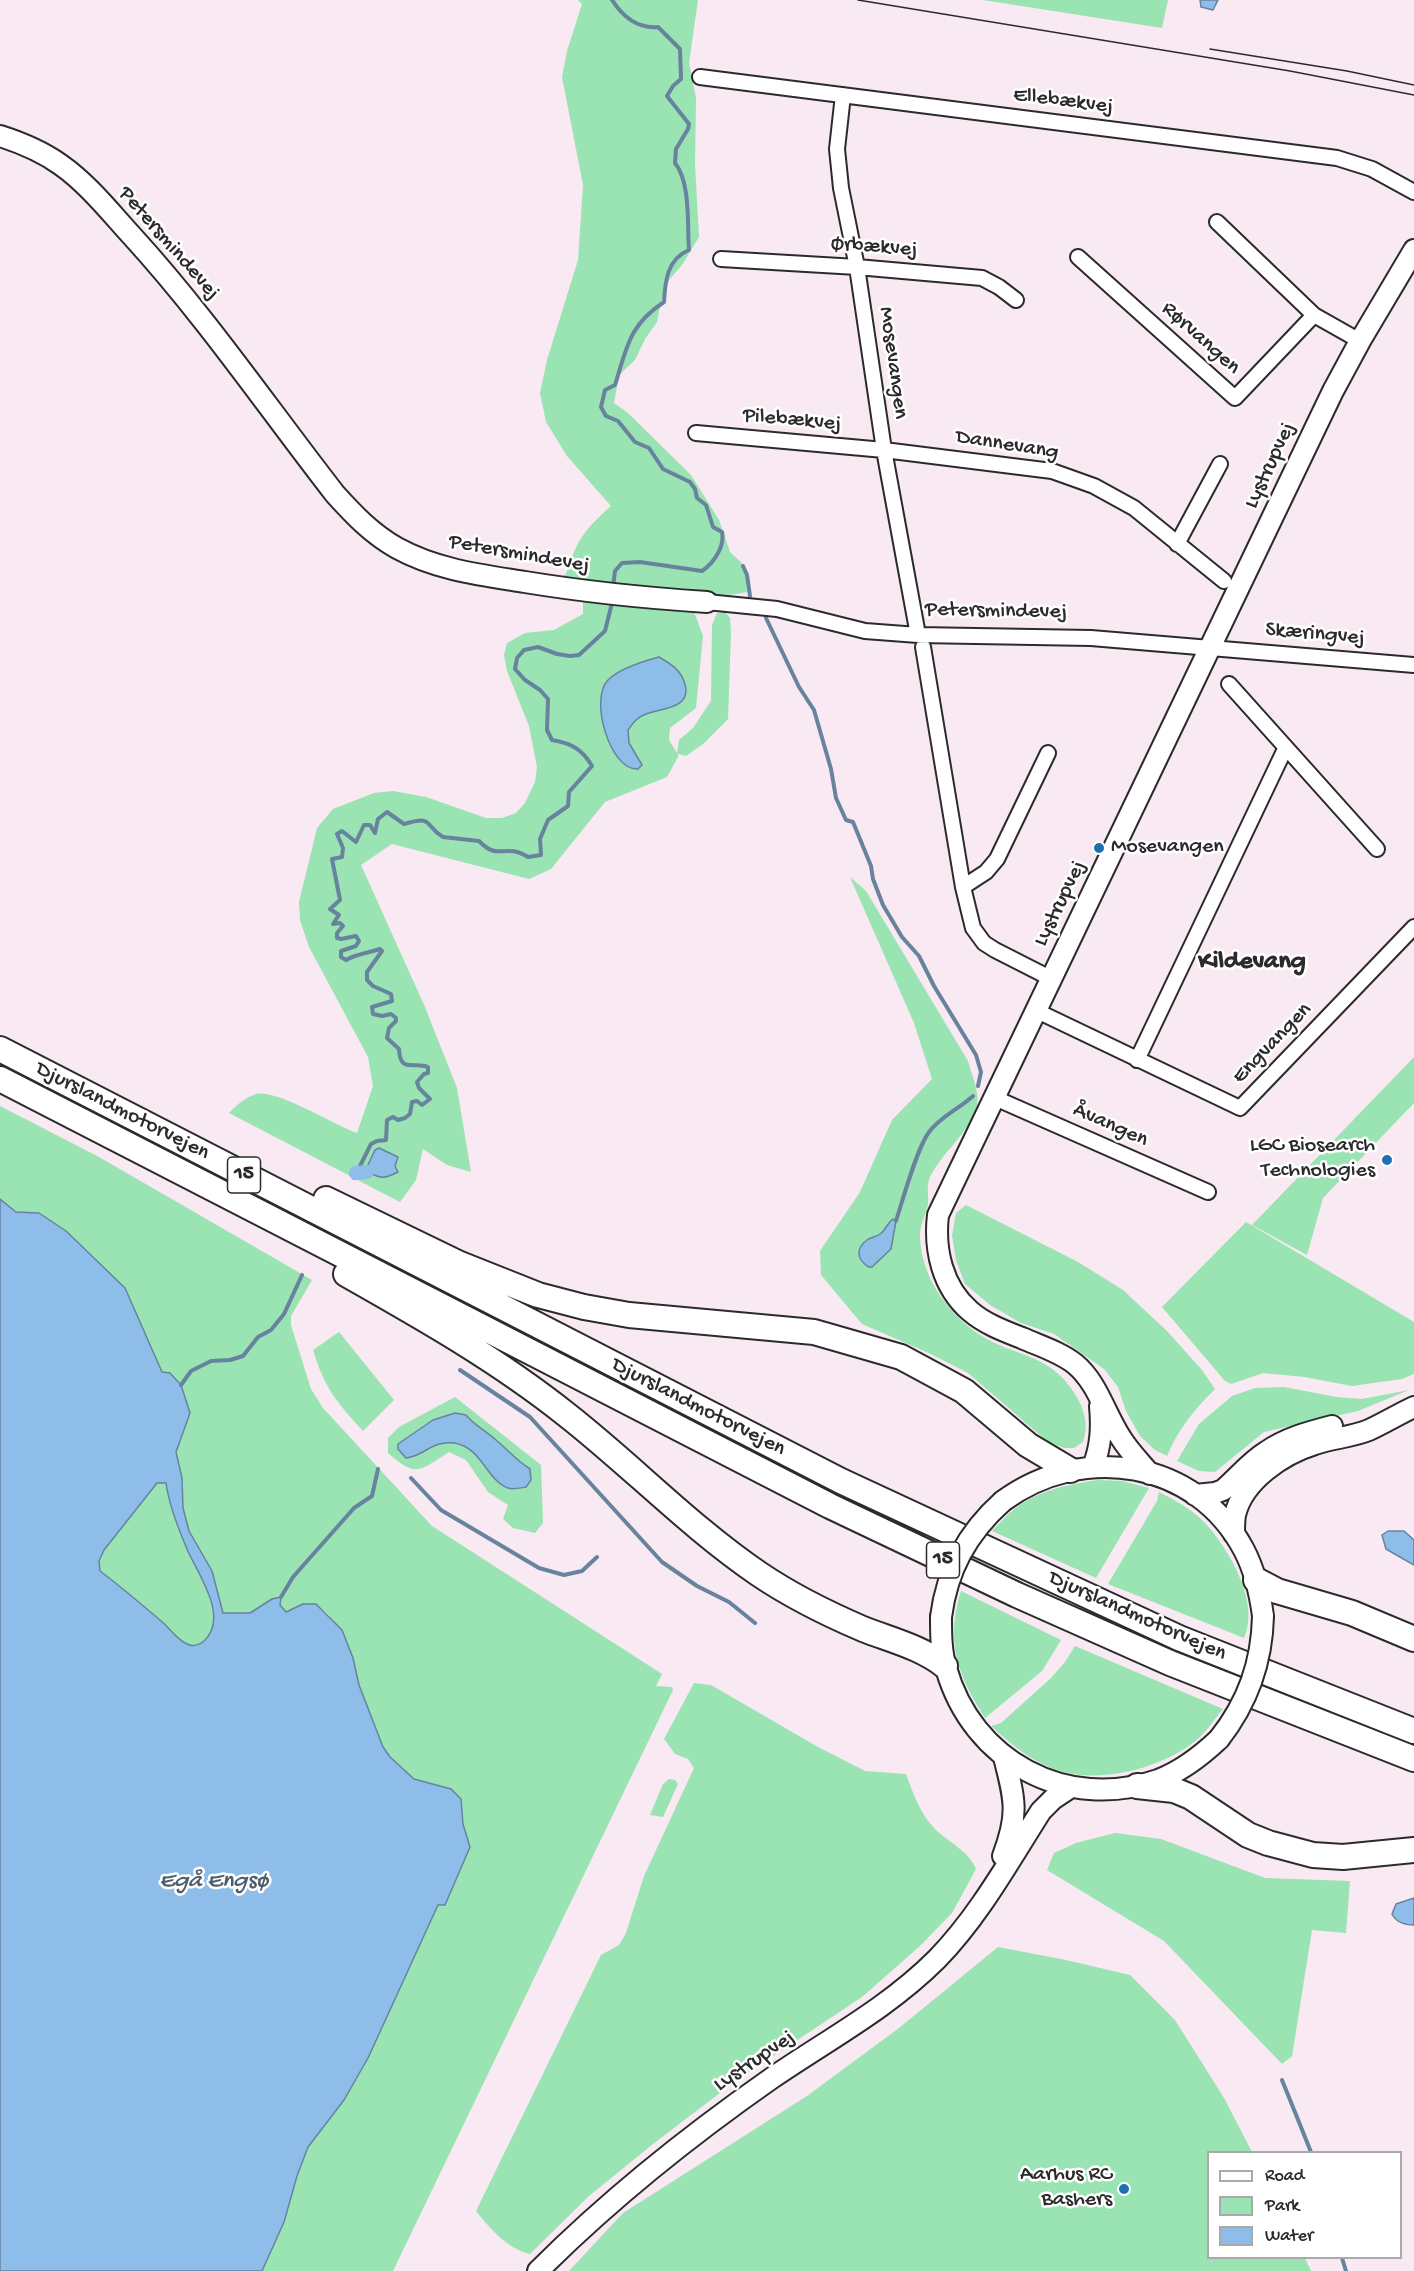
<!DOCTYPE html>
<meta charset="utf-8">
<style>
body{margin:0}
#map{position:relative;width:1414px;height:2271px;overflow:hidden;background:#f8e9f2;font-family:"Gochi Hand",sans-serif}
canvas{display:block}
.legend{position:absolute;left:1207px;top:2151px;width:195px;height:108px;box-sizing:border-box;background:#fff;border:2px solid #aaa;margin:0;padding:8px 10px;list-style:none;font-size:18px;color:#2b2b2b}
.legend li{display:flex;align-items:center;gap:12px;height:30px}
.legend b{width:30px;border:2px solid #aaa}
</style>
<div id="map">
<canvas width="1414" height="2271"></canvas>
<ul class="legend">
<li><b style="height:8px;background:#fff"></b>Road</li>
<li><b style="height:16px;background:#9ae3b3"></b>Park</li>
<li><b style="height:16px;background:#8fbdea"></b>Water</li>
</ul>
</div>
<script>
const ctx = document.querySelector('canvas').getContext('2d');
ctx.lineJoin = 'round';
function paint(path, color) { ctx.fillStyle = color; ctx.fill(path, 'evenodd'); }
function strokePath(path, color, width, dash) { ctx.strokeStyle = color; ctx.lineWidth = width; ctx.lineCap = dash ? 'butt' : 'round'; ctx.setLineDash(dash || []); ctx.stroke(path); }
function write(font, color, halo, rows, align = 'center') {
  ctx.font = font + ' "Gochi Hand",sans-serif'; ctx.lineWidth = 5; ctx.setLineDash([]); ctx.textBaseline = 'middle'; ctx.strokeStyle = halo; ctx.fillStyle = color; for (const [text, x, y, turn = 0] of rows) {
    ctx.save(); ctx.translate(x, y); ctx.rotate((+turn || 0) * Math.PI / 180); ctx.textAlign = isNaN(turn) ? turn : align; if (halo) ctx.strokeText(text, 0, 0); ctx.fillText(text, 0, 0); ctx.restore();
  }
}
paint(new Path2D(`
 M578,0H698L689,63L696,98L695,164L699,237L682,265L669,280L661,302L657,322L645,339L635,360L619,375L614,403L628,413L691,475L719,520L730,552L745,566L747,592L730,595L576,583L556,580L566,574C577,540 584,530 611,506L567,456L546,422L540,393L547,360L578,260L583,185L562,77L567,51L582,4Z
 M983,0H1168L1162,28Z
 M583,596L693,609L703,636L696,708L670,728L669,740L677,753L679,740L693,728L711,701L712,625L717,613L725,612L730,618L731,633L728,719L703,744L686,756L678,754V757L667,777L605,802L551,869L529,879L392,844L361,865L425,1007L457,1088L471,1172L447,1165L423,1149L416,1180L400,1202L229,1113C237,1105 244,1098 256,1094C277,1089 334,1125 357,1133L373,1086L368,1057L309,947L300,920L299,902L317,828L333,809L374,793L393,791L426,797L486,818H502L516,813L525,803L535,782L537,767L529,726L507,671L504,655L507,643L525,633L554,630L583,614Z
 M850,877L866,891L968,1061C971,1073 980,1093 977,1105C970,1133 942,1152 930,1177C926,1185 929,1196 928,1204C926,1214 920,1225 920,1235C920,1254 927,1275 937,1291C946,1306 960,1320 974,1331C1013,1359 1051,1350 1078,1399C1086,1415 1088,1426 1083,1442L1074,1448H1064L1048,1442L968,1373L931,1354L862,1324L821,1275L820,1251L860,1192L892,1120L932,1079L914,1023Z
 M1414,1057V1103L1323,1198L1307,1255L1252,1225Z
 M0,1106L99,1157L312,1280L291,1316V1325L311,1389L323,1408L432,1526L662,1674L656,1686L672,1687L673,1690L393,2271H262L284,2222L297,2177L308,2147L344,2100L368,2058L438,1904L445,1905L470,1847L463,1824L461,1799L451,1789L414,1779L390,1757L383,1747L359,1685L353,1658L329,1615L316,1604H303L286,1612L280,1605L281,1598L272,1599L250,1613H223L212,1571L189,1531L183,1508L182,1478L176,1452L190,1413L162,1372L125,1288L66,1231L40,1213L16,1212L0,1199Z
 M966,1205L1078,1262L1123,1290L1166,1330L1202,1370L1215,1389C1195,1409 1178,1429 1167,1456L1155,1450L1140,1436L1126,1411L1118,1387L1104,1369L1054,1334L1021,1323L990,1305L965,1284L956,1260L952,1235L956,1213Z
 M1246,1222L1414,1322V1374L1402,1379L1352,1386L1304,1377L1263,1373L1231,1384L1225,1381L1162,1307Z
 M339,1332L394,1400L363,1431C336,1401 325,1389 313,1350Z
 M1284,1387L1336,1397L1362,1399L1409,1390L1358,1411L1264,1432L1215,1472L1199,1471L1177,1461L1199,1424L1232,1396L1255,1388Z
 M455,1397L541,1465L543,1523L535,1533L513,1528L503,1519L508,1505L488,1492L466,1460L449,1452C419,1471 416,1478 388,1453V1438L399,1427Z
 M1098,1480L1122,1481L1149,1488L1096,1578L992,1531C999,1524 1005,1517 1012,1511C1035,1491 1069,1484 1098,1480Z
 M157,1483H166C169,1505 178,1528 187,1549C197,1572 240,1639 190,1646L176,1637L162,1621L100,1571L99,1561L104,1550Z
 M1159,1492C1174,1500 1190,1508 1202,1520C1227,1545 1261,1602 1244,1638L1108,1584L1157,1501Z
 M961,1591L1061,1640L1042,1671L985,1718C958,1676 945,1641 961,1591Z
 M1075,1646L1223,1709C1215,1718 1208,1730 1199,1738C1166,1767 1103,1784 1060,1771C1033,1763 1012,1745 991,1726L1001,1723L1051,1678L1065,1662Z
 M694,1683L711,1685L818,1747L865,1771L906,1774C913,1793 920,1814 935,1829C948,1842 969,1851 976,1869L952,1913L920,1946L862,1997L733,2083L653,2144L589,2196L530,2254C508,2249 490,2229 476,2211L601,1955L619,1945L626,1933L644,1876L694,1768L688,1759L675,1754L664,1739Z
 M669,1779L675,1780L678,1784L663,1817L650,1815L663,1784Z
 M1115,1833L1161,1839L1265,1878L1350,1881L1346,1933L1312,1930L1292,2056L1282,2064L1164,1941L1047,1870L1054,1853L1076,1843Z
 M998,1947L1066,1960L1130,1975L1175,2020L1224,2098L1252,2152H1208V2258H1305L1311,2271H569L623,2213L807,2096L899,2028Z`), '#9ae3b3');
const water = new Path2D(`
 M1200,0H1218L1213,10L1201,7Z
 M659,657C671,664 681,670 685,684C692,709 661,708 646,714C637,717 633,723 628,730L629,743L642,765L638,769C610,771 589,699 608,680C619,669 644,661 659,657Z
 M379,1148L398,1157L395,1166L398,1172C384,1179 382,1179 367,1172L366,1169L375,1150Z
 M0,1199L16,1212L39,1213L66,1231L125,1288L162,1372L170,1373L181,1385L190,1413L176,1452L182,1478L183,1508L189,1531L212,1571L223,1613H250L272,1599L281,1597L280,1605L286,1612L303,1604H316L342,1630L353,1658L359,1685L383,1747L390,1757L414,1779L451,1789L461,1799L463,1824L470,1847L445,1905H438L368,2058L344,2100L308,2147L297,2176L284,2222L262,2271H0ZM157,1483H166C169,1505 178,1528 187,1549C197,1573 230,1617 204,1641C200,1645 192,1647 187,1644C176,1639 170,1628 160,1620C140,1603 120,1586 100,1571L99,1561L104,1550Z
 M893,1219L896,1221L891,1249L872,1267H869C857,1260 855,1249 867,1240C871,1237 876,1237 880,1234C886,1230 887,1223 893,1219Z
 M455,1413L466,1415C475,1426 485,1430 496,1440C508,1450 517,1461 530,1469L531,1480L526,1487C520,1488 513,1490 508,1488C486,1480 482,1447 454,1443C432,1440 425,1456 406,1458L398,1449V1444L433,1420Z
 M1388,1531H1404L1414,1540V1565L1386,1549L1382,1535Z
 M1414,1898V1925C1405,1925 1396,1922 1392,1914L1396,1904Z`);
paint(water, '#8fbdea');
strokePath(water, '#67839e', 1.5);
strokePath(new Path2D(`
 M612,0C623,17 637,29 658,27L680,49L681,79L673,86L667,96L689,124L688,129L676,149L675,163C691,183 687,225 689,250C667,259 665,282 664,302C629,325 627,347 615,385L605,390L601,407L606,416L618,421L635,442L649,448L663,469L690,482L695,489L697,498L706,505L713,527L722,532C725,546 714,563 702,571L640,562L622,563L615,571L613,587
 M743,566L747,575L750,596
 M766,618L799,687L814,710L831,769L836,798L846,820L853,822L871,866L873,879L883,905L902,937L919,956L934,986L976,1055L981,1072L978,1086
 M354,1178L371,1144L377,1141L386,1140L387,1120L393,1117L398,1120L405,1118L410,1114L412,1102L417,1101L422,1105L430,1099L419,1088L417,1082L424,1074L428,1073V1067C414,1061 400,1074 399,1049L387,1038L389,1028L396,1021V1018L391,1014L382,1016L373,1014L372,1007L392,1001L391,994L373,986L367,980V972L382,951L380,949C368,953 356,954 346,960L341,957V951L356,946L359,941L356,936L341,939L337,938V933L343,926L340,923L333,924L339,915L330,909L340,900L332,859L342,857L343,848L337,834L342,831L356,842L364,825H370L375,833L378,819L387,812L404,824C435,815 423,825 443,837L479,841C499,862 504,842 528,857L541,855L540,839L548,820L568,806L569,792L592,766C582,749 571,743 552,740L547,730L548,699L540,690L525,680L515,669L517,658L524,650L538,647L557,654L570,656L579,655L605,631L612,603
 M896,1221C903,1199 917,1148 929,1132C941,1116 959,1109 973,1096
 M460,1370L530,1417L662,1562L697,1586L729,1602L755,1623
 M181,1385L191,1371L211,1361L230,1360L243,1356L258,1337L271,1330L284,1314L302,1275
 M411,1478L441,1510L539,1568L564,1575L582,1571L597,1557
 M281,1597L293,1577L354,1508L372,1496L378,1469
 M1282,2080L1311,2152
 M1342,2258L1346,2271`), '#67839e', 4);
strokePath(new Path2D(`
 M356,1173L367,1172`), '#8fbdea', 14);
const street = new Path2D(`
 M700,77L1337,158L1372,169L1414,192
 M843,95L837,149L841,188L857,267L884,450L918,635
 M1217,222L1314,315L1360,341
 M1078,257L1235,398L1314,315
 M721,259L857,267L982,278L999,287L1016,300
 M696,433L884,450L1052,471L1094,486L1134,508L1224,581
 M1177,544L1220,464
 M707,602L777,609L865,631L918,635L1091,638L1414,665
 M923,647L963,887L973,928L984,943L995,950L1052,979
 M1229,684L1377,849
 M963,887L986,872L997,859L1048,753
 M1037,1011L1240,1108L1414,927
 M1137,1060L1285,749
 M995,1098L1208,1192`);
const secondary = new Path2D(`
 M0,136C22,143 43,152 61,165C88,184 110,212 132,236C206,317 268,408 335,494C354,515 372,534 397,548C437,570 481,575 525,582C586,592 646,598 707,602
 M1093,1467C1101,1446 1102,1428 1100,1406
 M1150,1474C1140,1462 1129,1451 1121,1438C1105,1414 1098,1383 1075,1364C1060,1352 1040,1346 1022,1338C1004,1331 985,1324 970,1311C942,1287 934,1249 938,1215L1333,391L1360,341L1414,250
 M1195,1495L1215,1493L1223,1490C1237,1478 1250,1462 1266,1452C1286,1438 1309,1432 1332,1426
 M1003,1501C1082,1443 1196,1459 1244,1550C1255,1571 1260,1593 1263,1616
 M1234,1534C1234,1528 1234,1521 1235,1515C1243,1480 1283,1454 1315,1444C1332,1438 1352,1437 1369,1430C1384,1423 1399,1414 1414,1407
 M941,1617C941,1634 941,1651 946,1668C972,1761 1066,1812 1158,1780C1182,1771 1201,1756 1219,1739
 M1003,1856C1019,1814 1015,1800 1004,1757
 M538,2271C610,2199 689,2136 772,2078C829,2039 888,2008 937,1959C979,1916 1009,1861 1041,1811L1053,1799L1071,1787`);
const highway = new Path2D(`
 M0,1049L841,1481L1179,1638L1414,1731
 M0,1079L830,1506L1017,1595L1170,1663L1414,1759
 M326,1199L460,1264L538,1295L584,1307L629,1315L814,1332L901,1357L964,1391L1028,1445L1070,1470
 M346,1274C422,1317 498,1360 567,1415C632,1466 690,1527 759,1574C790,1595 828,1614 863,1629C891,1640 921,1647 945,1666
 M1256,1580L1277,1591L1352,1613L1414,1639
 M1137,1786L1174,1790L1191,1797L1248,1835L1268,1843L1313,1855L1343,1857L1414,1850`);
strokePath(street, '#2b2b2b', 18);
strokePath(secondary, '#2b2b2b', 24);
strokePath(highway, '#2b2b2b', 28);
strokePath(street, '#fff', 14);
strokePath(secondary, '#fff', 20);
strokePath(highway, '#fff', 24);
strokePath(new Path2D(`
 M858,0L1290,71L1414,95
 M1210,49L1347,71L1414,85`), '#2b2b2b', 1.5);
const secondaryBridge = new Path2D(`
 M941,1617C947,1570 967,1533 1003,1501
 M1219,1739C1248,1702 1262,1663 1263,1616`);
strokePath(secondaryBridge, '#2b2b2b', 24, []);
strokePath(secondaryBridge, '#fff', 20);
for (const [x, y, r, color] of [
 [1099,848,6,"#1f6fb2"],
 [1387,1160,6,"#1f6fb2"],
 [1124,2189,6,"#1f6fb2"]
]) { const dot = new Path2D(); dot.arc(x, y, r, 0, 2 * Math.PI); ctx.fillStyle = color; ctx.fill(dot); strokePath(dot, '#fff', 2); }
for (const [x, y, w] of [
 [244,1175,33],
 [943,1560,33]
]) { const box = new Path2D(); box.roundRect(x - w / 2, y - 18, w, 36, 4.5); ctx.fillStyle = '#fff'; ctx.fill(box); strokePath(box, '#2b2b2b', 1.5); }
write('bold 21px', '#2b2b2b', null, [
 ["15",244,1175],
 ["15",943,1560]
]);
write('22px', '#2b2b2b', '#fff', [
 ["Ellebækvej",1063,102,7],
 ["Petersmindevej",168,244,49],
 ["Ørbækvej",874,248,4],
 ["Rørvangen",1200,339,42],
 ["Mosevangen",892,363,82],
 ["Pilebækvej",792,421,5],
 ["Dannevang",1007,446,9],
 ["Lystrupvej",1271,466,-65],
 ["Petersmindevej",519,555,10],
 ["Petersmindevej",996,612,1],
 ["Skæringvej",1315,635,5],
 ["Lystrupvej",1061,904,-64],
 ["Engvangen",1273,1044,-46],
 ["Djurslandmotorvejen",122,1112,27],
 ["Åvangen",1110,1126,24],
 ["Djurslandmotorvejen",698,1408,27],
 ["Djurslandmotorvejen",1137,1617,24],
 ["Lystrupvej",755,2062,-34]
]);
write('22px', '#2b2b2b', '#fff', [
 ["Mosevangen",1111,848,"left"],
 ["LGC Biosearch",1375,1147],
 ["Technologies",1375,1172],
 ["Aarhus RC",1112,2176],
 ["Bashers",1112,2201]
], 'right');
write('italic 24px', '#4e5e6e', '#fff', [
 ["Egå Engsø",214,1882]
]);
write('bold 26px', '#2b2b2b', '#fff', [
 ["Kildevang",1252,963]
]);
</script>
